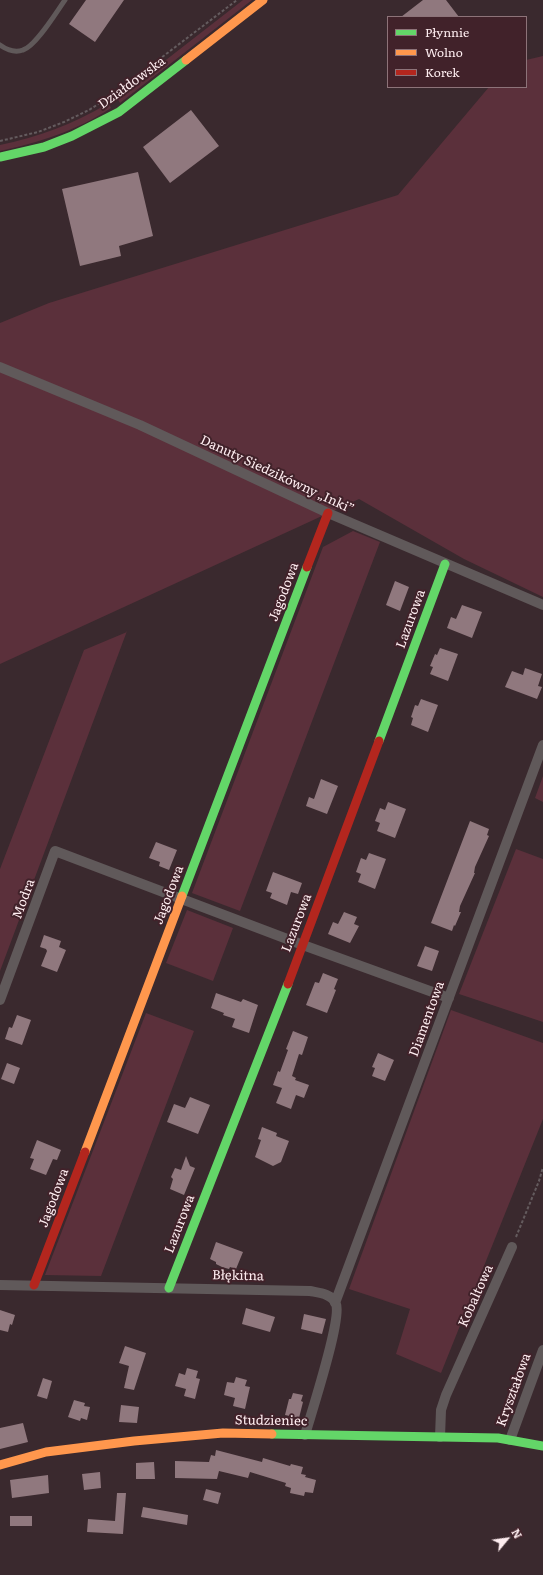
<!DOCTYPE html>
<meta charset="utf-8">
<style>
body{margin:0}
#map{position:relative;width:543px;height:1575px;overflow:hidden;background:#3a292e;font-family:Literata,serif}
canvas{display:block}
.legend{position:absolute;left:387px;top:16px;width:140px;height:72px;box-sizing:border-box;background:#41222a;border:1px solid #8d7379;margin:0;padding:5px 7px;list-style:none;font-size:12px;color:#feedf0}
.legend li{display:flex;align-items:center;gap:8px;height:20px}
.legend b{width:20px;border:1px solid #8d7379}
.north{position:absolute;left:487px;top:1519px;width:40px;height:40px;-webkit-text-stroke:3px #41222a;paint-order:stroke;rotate:61deg;font-size:11px;font-weight:700;line-height:16px;text-align:center;color:#feedf0}
.north::after{content:'';display:block;margin:auto;width:14px;height:18px;background:#feedf0;clip-path:polygon(50% 0,100% 100%,50% 72%,0 100%)}
</style>
<div id="map">
<canvas width="543" height="1575"></canvas>
<ul class="legend">
<li><b style="height:5px;background:#63d668"></b>Płynnie</li>
<li><b style="height:5px;background:#ff974d"></b>Wolno</li>
<li><b style="height:5px;background:#b3261e"></b>Korek</li>
</ul>
<div class="north">N</div>
</div>
<script>
const ctx = document.querySelector('canvas').getContext('2d');
ctx.lineJoin = 'round';
function paint(path, color) { ctx.fillStyle = color; ctx.fill(path, 'evenodd'); }
function strokePath(path, color, width, dash) { ctx.strokeStyle = color; ctx.lineWidth = width; ctx.lineCap = dash ? 'butt' : 'round'; ctx.setLineDash(dash || []); ctx.stroke(path); }
function write(font, color, halo, rows, align = 'center') {
  ctx.font = font + ' Literata,serif'; ctx.lineWidth = 4; ctx.setLineDash([]); ctx.textBaseline = 'middle'; ctx.strokeStyle = halo; ctx.fillStyle = color; for (const [text, x, y, turn = 0] of rows) {
    ctx.save(); ctx.translate(x, y); ctx.rotate((+turn || 0) * Math.PI / 180); ctx.textAlign = isNaN(turn) ? turn : align; if (halo) ctx.strokeText(text, 0, 0); ctx.fillText(text, 0, 0); ctx.restore();
  }
}
paint(new Path2D(`
 M243,0H252L120,103L117,98Z
 M543,56V597L464,559L359,499L0,664V323L49,303L398,195L489,87H526V60Z
 M107,104H109L111,108C76,131 40,142 0,151V145C39,137 73,124 107,104Z
 M353,531L380,542L240,911L192,893L323,547Z
 M127,632V631L0,971V869L84,650Z
 M543,776V802L535,798Z
 M516,849L543,859V1022L459,994Z
 M187,910L233,928L213,981L166,963Z
 M451,1010L543,1043V1119L441,1373L396,1354L410,1309L349,1289Z
 M146,1013L194,1031L101,1276L45,1275Z`), '#5b303b');
paint(new Path2D(`
 M86,0H124L95,42L69,24Z
 M423,0H446L459,17H401Z
 M191,110L219,146L170,183L143,147Z
 M138,172L153,236L119,246L121,256L80,266L62,189Z
 M395,581L409,587L400,611L386,605Z
 M462,605L482,612L472,638L447,628L451,617L456,619Z
 M440,648L458,654L448,681L430,674L433,667L430,666L435,654L437,655Z
 M525,668L542,674L538,686L542,687L537,699L505,687L512,671L523,675Z
 M421,699L438,705L428,732L411,725L413,718L411,717L415,705L418,706Z
 M321,779L338,786L327,814L306,806L309,797L314,799Z
 M388,802L406,809L395,838L377,831L380,823L375,821L380,808L385,810Z
 M470,821L489,829L487,835L489,836L475,867L474,873H475L460,906L459,912H461L455,926L454,925L452,931L431,923Z
 M156,842L177,850L169,870L159,866L160,862L149,858Z
 M369,853L386,859L375,889L358,882L361,874L356,872L361,858L366,860Z
 M273,872L302,883L298,894L291,892L287,905L270,898L272,893L266,891Z
 M344,912L357,917L354,924L359,926L350,943L328,934L333,922L338,924Z
 M44,935L61,941L59,947L66,950L57,972L41,966L47,951L46,949L40,947Z
 M425,946L439,951L432,971L417,966Z
 M323,973L338,979L334,989L336,990L327,1013L306,1005L315,982L319,983Z
 M216,993L241,1002L243,999L258,1005L249,1033L232,1027L235,1019L223,1015L224,1013L211,1008Z
 M17,1015L31,1020L22,1045L5,1039L9,1027L12,1028Z
 M293,1031L308,1037L302,1055L299,1054L292,1076L296,1078L295,1080L309,1085L304,1098L296,1095L291,1109L276,1103L282,1088L273,1085L278,1071L280,1072L288,1050L286,1049Z
 M378,1053L394,1060L385,1081L372,1076L375,1068L372,1067Z
 M7,1063L20,1068L14,1084L1,1079Z
 M190,1097L210,1105L198,1134L167,1122L174,1104L185,1108Z
 M262,1127L277,1133L276,1136L289,1141L281,1162L273,1166L255,1157L261,1140L258,1139Z
 M37,1140L61,1150L57,1160L53,1159L46,1175L30,1169L34,1159L30,1158Z
 M186,1156L190,1166L195,1168L184,1195L170,1189L173,1179L171,1177L175,1168L181,1170Z
 M216,1242L243,1252L236,1269L230,1267L229,1269L222,1267L216,1264V1262L210,1259Z
 M246,1308L275,1317L270,1332L242,1324Z
 M0,1310L15,1315L12,1325L10,1324L8,1332L0,1330Z
 M304,1314L326,1319L322,1334L301,1329Z
 M125,1346L146,1353L134,1390L124,1388L129,1366L119,1363Z
 M187,1368L198,1371L196,1378L200,1379L195,1399L184,1396L186,1389L175,1386L179,1373L185,1375Z
 M236,1377L247,1380L245,1386L250,1387L245,1409L233,1406L235,1398L224,1395L227,1382L234,1383Z
 M43,1378L52,1381L47,1399L37,1396Z
 M293,1393L303,1395L301,1401L303,1402L299,1418L285,1415L289,1399H291Z
 M74,1400L85,1403L84,1406L90,1407L87,1420L81,1418L80,1421L68,1417Z
 M121,1405L139,1407L137,1423L119,1422Z
 M23,1423L28,1442L0,1449V1428Z
 M216,1450L262,1462L263,1458L290,1466L291,1464L303,1467L301,1474L306,1475L305,1477L316,1480L313,1493L305,1492L304,1496L290,1493L291,1488L285,1486L286,1483L250,1472L248,1478L219,1471L217,1479L175,1478V1461L209,1462L211,1455L215,1456Z
 M154,1462L155,1479H136V1463Z
 M100,1472L101,1488L84,1490L82,1474Z
 M48,1475L49,1493L12,1498L10,1480Z
 M206,1489L221,1493L218,1504L203,1500Z
 M117,1493H126L123,1534L87,1532L88,1519L115,1521Z
 M143,1507L188,1515L187,1525L141,1517Z
 M10,1516H32V1526H10Z`), '#90787e');
strokePath(new Path2D(`
 M0,141L38,132L64,122L89,110L111,96L237,0
 M516,1237L539,1181L543,1167`), '#645b5e', 2, [3, 2]);
strokePath(new Path2D(`
 M0,45C7,50 15,53 23,50C36,46 57,11 65,0`), '#60595a', 5);
strokePath(new Path2D(`
 M0,367L140,425L328,513L543,605
 M0,1000L55,851L303,945L449,998
 M0,1285L310,1291C320,1293 332,1294 336,1304C342,1319 311,1414 305,1435
 M335,1303L543,745
 M440,1437L441,1410L446,1395L512,1247
 M510,1440L543,1350`), '#60595a', 10);
strokePath(new Path2D(`
 M0,157L44,147L72,136L119,112L186,60
 M379,741L445,564
 M182,896L307,567
 M169,1288L288,984
 M272,1434L498,1438L543,1446`), '#63d668', 9);
strokePath(new Path2D(`
 M186,60L263,0
 M85,1152L182,896
 M0,1465L46,1452L134,1441L223,1433L272,1434`), '#ff974d', 9);
strokePath(new Path2D(`
 M307,567L328,513
 M288,984L379,741
 M34,1285L85,1152`), '#b3261e', 9);
write('13px', '#feedf0', '#41222a', [
 ["Działdowska",132,83,-36],
 ["Danuty Siedzikówny „Inki”",277,475,25],
 ["Jagodowa",284,592,-69],
 ["Lazurowa",411,619,-70],
 ["Jagodowa",169,895,-69],
 ["Modra",24,899,-70],
 ["Lazurowa",297,923,-69],
 ["Diamentowa",427,1019,-70],
 ["Jagodowa",54,1198,-69],
 ["Lazurowa",180,1224,-69],
 ["Błękitna",238,1276,1],
 ["Kobaltowa",476,1296,-66],
 ["Kryształowa",514,1390,-70],
 ["Studzieniec",271,1421,1]
]);
</script>
